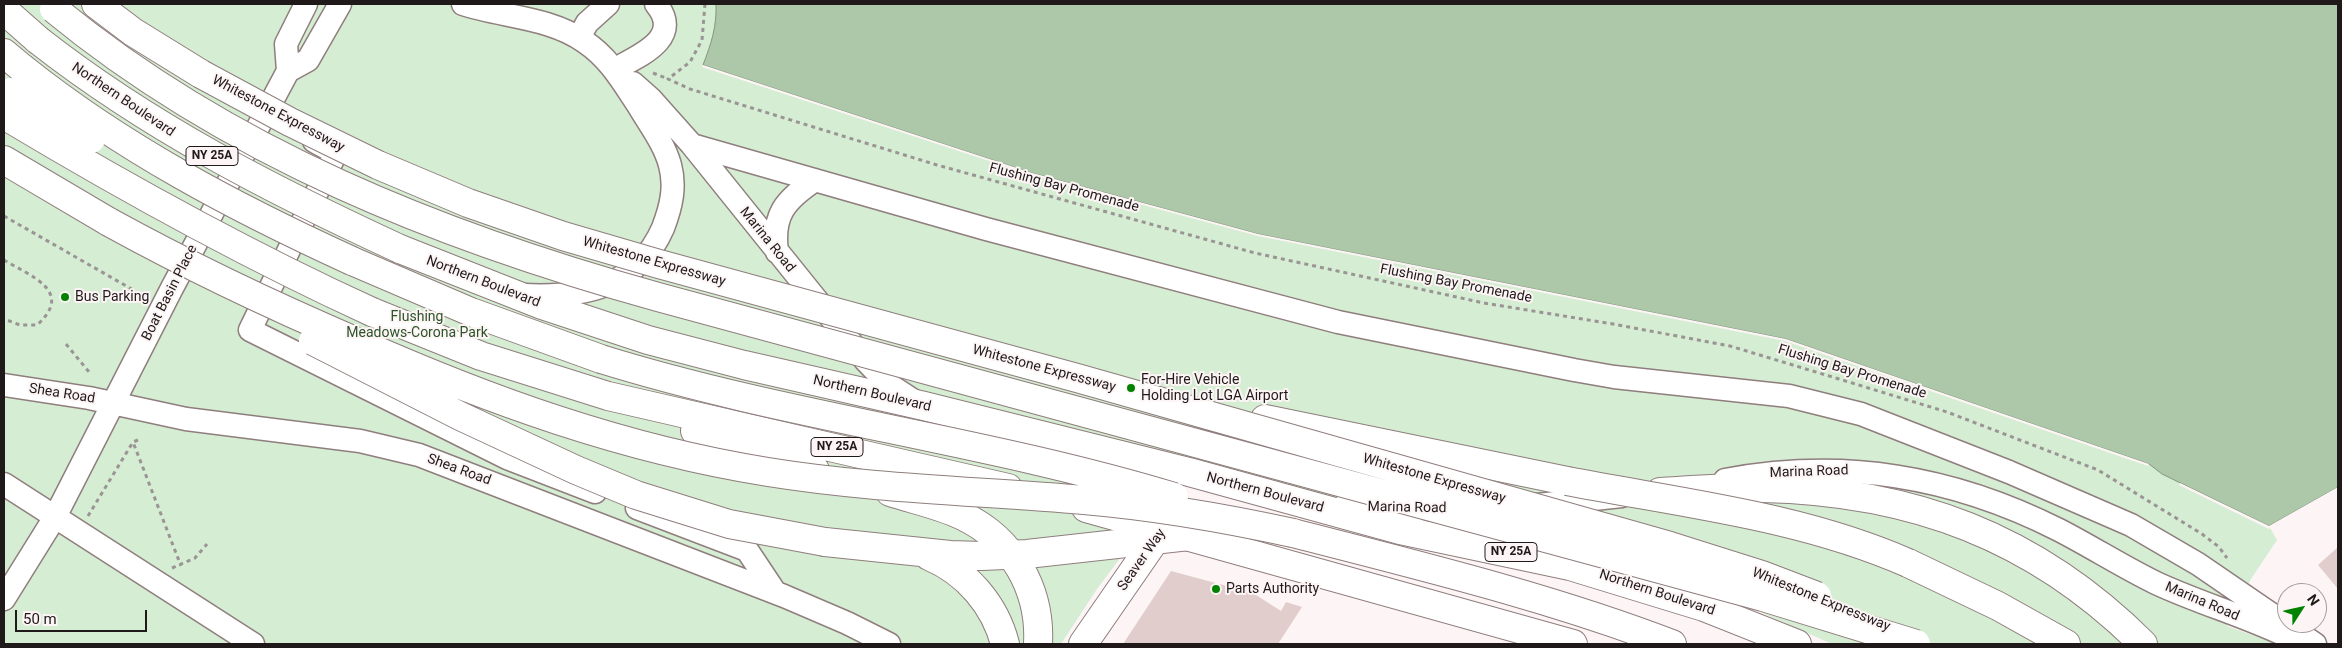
<!DOCTYPE html>
<style>
body{margin:0}
#map{position:relative;width:2342px;height:648px;overflow:hidden;background:#fdf5f5;font-family:Roboto,sans-serif}
canvas{display:block}
.frame{position:absolute;inset:0;border:5px solid #1f1919;pointer-events:none}
.north{position:absolute;left:2277px;top:583px;width:50px;height:50px;box-sizing:border-box;background:#fdf5f5;border:1px solid #a49d9d;border-radius:50%;rotate:55deg;font-size:14px;font-weight:700;line-height:20px;text-align:center;color:#1f1919}
.north::after{content:'';display:block;margin:auto;width:18px;height:22px;background:#028300;clip-path:polygon(50% 0,100% 100%,50% 72%,0 100%)}
.scale{position:absolute;left:15px;top:610px;width:132px;height:22px;box-sizing:border-box;border:2px solid #1f1919;border-top:0;padding-left:6px;font-size:15px;line-height:18px;white-space:nowrap;color:#1f1919;-webkit-text-stroke:4px #fdf5f5;paint-order:stroke}
</style>
<div id="map">
<canvas width="2342" height="648"></canvas>
<div class="frame"></div>
<div class="north">N</div>
<div class="scale">50 m</div>
</div>
<script>
const ctx = document.querySelector('canvas').getContext('2d');
ctx.lineJoin = 'round';
function paint(path, color) { ctx.fillStyle = color; ctx.fill(path, 'evenodd'); }
function strokePath(path, color, width, dash) { ctx.strokeStyle = color; ctx.lineWidth = width; ctx.lineCap = dash ? 'butt' : 'round'; ctx.setLineDash(dash || []); ctx.stroke(path); }
function write(font, color, halo, rows, align = 'center') {
  ctx.font = font + ' Roboto,sans-serif'; ctx.lineWidth = 4; ctx.setLineDash([]); ctx.textBaseline = 'middle'; ctx.strokeStyle = halo; ctx.fillStyle = color; for (const [text, x, y, turn = 0] of rows) {
    ctx.save(); ctx.translate(x, y); ctx.rotate((+turn || 0) * Math.PI / 180); ctx.textAlign = isNaN(turn) ? turn : align; if (halo) ctx.strokeText(text, 0, 0); ctx.fillText(text, 0, 0); ctx.restore();
  }
}
paint(new Path2D(`
 M4,4H716C717,27 711,43 703,65L1032,173L1258,234L1786,339L2149,464L2162,474L2269,526L2277,540L2251,579L2227,626L2277,644H1832L1749,607L1194,460L1097,589L1061,644H4Z`), '#d5edd2');
const water = new Path2D(`
 M716,4H2338V487L2269,526L2162,474L2149,464L1786,339L1258,234L1032,173L703,65C711,44 717,27 716,4Z`);
paint(water, '#acc8a8');
strokePath(water, '#82947d', 1);
paint(new Path2D(`
 M703,65L1032,173L1258,234L1786,339L2149,464L2148,466L1785,341L1258,236L1032,175L702,67Z
 M2180,483L2269,526L2338,487V490L2269,529L2179,485Z`), '#fdf5f5');
paint(new Path2D(`
 M2338,547V589L2318,565Z
 M1171,571L1253,593L1281,611L1286,602L1302,607L1278,644H1123Z`), '#e0cdcc');
const minor = new Path2D(`
 M463,4C502,17 550,17 585,42C609,58 622,81 638,105C649,124 664,143 670,165C676,187 671,207 663,228C637,287 584,298 524,295
 M579,38L587,23L608,4
 M615,69C639,56 684,38 656,4
 M288,71L308,60L340,4
 M633,83L651,99L692,145L865,360L888,384L914,401
 M314,141L336,153L250,330L507,458L595,492
 M692,145L986,229L1338,322L1574,370L1614,377L1789,396L1861,414L2009,472L2131,525L2198,564L2315,644
 M777,252C772,215 785,200 815,180
 M4,385L89,398L186,419L360,441L419,455L784,596L847,623L889,644
 M1725,480C1844,458 1952,476 2059,530C2092,547 2123,567 2156,583C2201,604 2249,617 2293,639
 M4,484L253,644
 M1345,505L1385,510H1420
 M1537,505L1622,496
 M637,508L747,550L775,592
 M4,599L55,517L172,288L288,71L286,44L306,4`);
const major = new Path2D(`
 M4,10L38,40
 M400,249L542,305L648,340L744,365L924,406L1189,472L1400,530L1570,566L1704,607L1797,644
 M372,312L481,356L608,396L1008,488
 M695,431L815,470
 M890,492C915,500 940,505 963,516C1013,540 1041,590 1038,644
 M1086,508L1573,644
 M1083,644L1166,524`);
const highway = new Path2D(`
 M96,4L133,32L201,74
 M4,53L22,68
 M4,160L109,222
 M352,261L471,312L601,359
 M1265,419L1567,481
 M1660,492C1694,490 1728,487 1762,488C1912,491 2036,537 2143,644
 M1293,533C1421,566 1549,597 1672,644
 M825,542L950,555L982,556L1027,554L1189,536
 M929,556C967,572 995,605 1005,644
 M1908,563L1998,606L2066,644`);
strokePath(minor, '#8f7e7d', 25);
strokePath(major, '#8f7e7d', 30);
strokePath(highway, '#8f7e7d', 30);
strokePath(new Path2D(`
 M705,4L702,40L690,62L668,79L690,89L937,165L1255,253L1484,303L1613,324L1730,346L1839,379L1947,412L2098,470L2202,534L2219,547L2227,558
 M653,73L668,79
 M4,216L135,291
 M4,260C30,276 75,291 37,325H20L4,319
 M66,344L89,372
 M138,440L133,442L181,566
 M88,516L133,442
 M172,568L195,558L207,544`), '#9b9494', 3, [4, 4]);
strokePath(minor, '#fff', 22);
strokePath(major, '#fff', 28);
strokePath(highway, '#fff', 28);
const majorBridge = new Path2D(`
 M38,40C149,127 272,190 400,249
 M4,115C124,187 245,254 372,312`);
const highwayBridge = new Path2D(`
 M54,9C229,153 442,237 658,297L1763,597L1916,644
 M22,68C122,148 236,208 352,261
 M201,74L290,122L378,165L468,203L563,236L659,264L1077,378L1670,546L1762,575L1817,596
 M10,92L91,139
 M109,222C189,266 271,305 355,341C488,400 624,449 768,472C873,489 979,491 1084,500C1154,506 1224,518 1293,533
 M313,341L460,416L576,470L636,495L729,524L825,542
 M601,359C788,417 986,440 1174,497
 M1567,481C1681,503 1801,516 1908,563`);
strokePath(majorBridge, '#8f7e7d', 30, []);
strokePath(highwayBridge, '#8f7e7d', 30, []);
strokePath(majorBridge, '#fff', 28);
strokePath(highwayBridge, '#fff', 28);
for (const [x, y, r, color] of [
 [65,297,5,"#028300"],
 [1131,388,5,"#028300"],
 [1216,589,5,"#028300"]
]) { const dot = new Path2D(); dot.arc(x, y, r, 0, 2 * Math.PI); ctx.fillStyle = color; ctx.fill(dot); strokePath(dot, '#fdf5f5', 2); }
for (const [x, y, w] of [
 [212,156,52],
 [837,447,52],
 [1511,552,52]
]) { const box = new Path2D(); box.roundRect(x - w / 2, y - 9.5, w, 19, 4); ctx.fillStyle = '#fdf5f5'; ctx.fill(box); strokePath(box, '#1f1919', 1); }
write('bold 12px', '#1f1919', null, [
 ["NY 25A",212,156],
 ["NY 25A",837,447],
 ["NY 25A",1511,552]
]);
write('14px', '#1f1919', '#fdf5f5', [
 ["Northern Boulevard",123,100,34],
 ["Whitestone Expressway",278,114,28],
 ["Flushing Bay Promenade",1064,188,15],
 ["Marina Road",767,240,51],
 ["Whitestone Expressway",654,262,16],
 ["Northern Boulevard",483,282,21],
 ["Flushing Bay Promenade",1456,284,11],
 ["Boat Basin Place",170,293,-63],
 ["Whitestone Expressway",1044,369,15],
 ["Flushing Bay Promenade",1852,372,17],
 ["Shea Road",62,394,9],
 ["Northern Boulevard",872,394,13],
 ["Shea Road",459,470,20],
 ["Marina Road",1809,472,-2],
 ["Whitestone Expressway",1434,479,16],
 ["Northern Boulevard",1265,493,15],
 ["Marina Road",1407,508,1],
 ["Seaver Way",1142,560,-55],
 ["Northern Boulevard",1657,593,18],
 ["Whitestone Expressway",1821,600,22],
 ["Marina Road",2202,602,23]
]);
write('14px', '#1f1919', '#fdf5f5', [
 ["Bus Parking",75,297],
 ["For-Hire Vehicle",1141,380],
 ["Holding Lot LGA Airport",1141,396],
 ["Parts Authority",1226,589]
], 'left');
write('14px', '#2b5328', '#fdf5f5', [
 ["Flushing",417,317],
 ["Meadows-Corona Park",417,333]
]);
</script>
